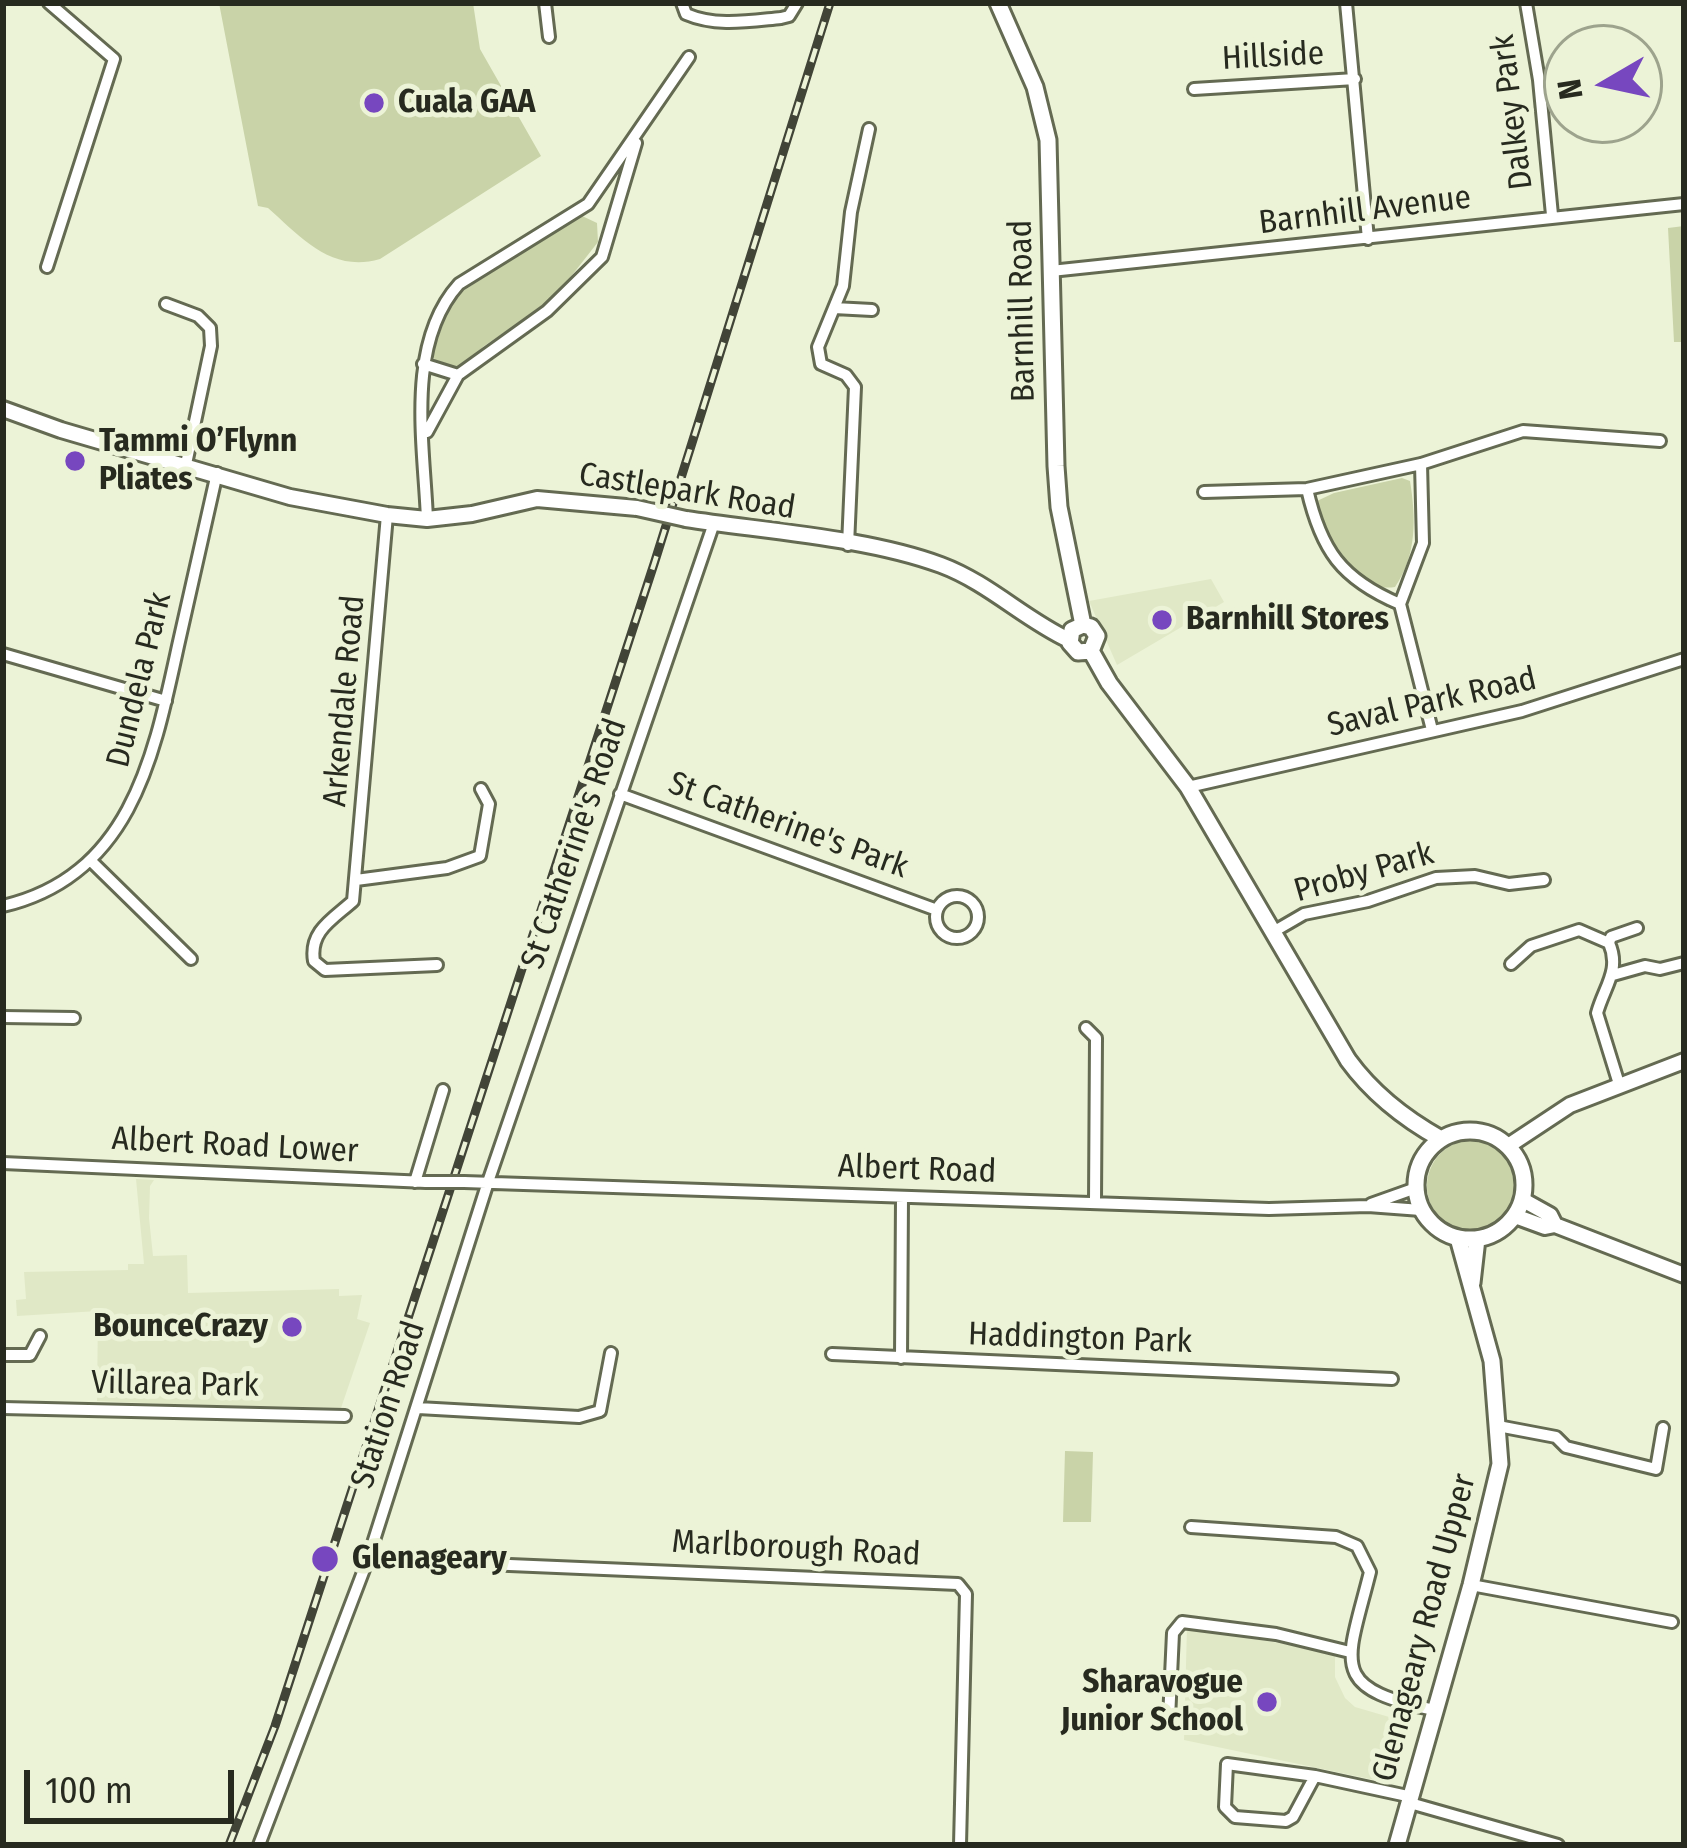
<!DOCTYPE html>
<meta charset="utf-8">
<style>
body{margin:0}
#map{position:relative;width:1687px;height:1848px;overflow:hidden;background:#ecf3d7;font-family:"Fira Sans Condensed",sans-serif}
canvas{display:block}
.frame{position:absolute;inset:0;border:6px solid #272a1f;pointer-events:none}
.north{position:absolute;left:1543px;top:24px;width:120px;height:120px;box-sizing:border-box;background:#ecf3d7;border:3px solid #9da38d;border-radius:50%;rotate:261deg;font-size:33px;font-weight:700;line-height:48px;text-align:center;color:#272a1f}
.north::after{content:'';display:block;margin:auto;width:42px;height:54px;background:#7747bf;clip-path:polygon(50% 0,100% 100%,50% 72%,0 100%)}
.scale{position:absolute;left:24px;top:1770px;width:210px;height:54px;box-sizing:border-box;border:6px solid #272a1f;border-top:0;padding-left:15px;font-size:36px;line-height:42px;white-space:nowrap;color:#272a1f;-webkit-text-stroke:9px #ecf3d7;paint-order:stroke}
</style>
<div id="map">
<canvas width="1687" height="1848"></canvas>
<div class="frame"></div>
<div class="north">N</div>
<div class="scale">100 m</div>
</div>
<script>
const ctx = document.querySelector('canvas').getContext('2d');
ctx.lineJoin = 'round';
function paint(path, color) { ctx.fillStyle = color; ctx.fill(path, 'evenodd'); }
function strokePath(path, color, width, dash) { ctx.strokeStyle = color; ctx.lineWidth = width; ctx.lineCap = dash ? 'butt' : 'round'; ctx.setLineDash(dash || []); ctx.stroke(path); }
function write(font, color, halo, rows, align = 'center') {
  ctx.font = font + ' "Fira Sans Condensed",sans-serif'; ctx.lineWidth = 10; ctx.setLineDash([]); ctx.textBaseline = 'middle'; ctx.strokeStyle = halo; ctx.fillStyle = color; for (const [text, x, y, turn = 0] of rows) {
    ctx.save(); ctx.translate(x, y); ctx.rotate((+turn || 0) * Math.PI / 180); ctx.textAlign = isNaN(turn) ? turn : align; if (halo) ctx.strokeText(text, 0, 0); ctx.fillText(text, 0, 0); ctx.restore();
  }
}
paint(new Path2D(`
 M1211,579L1224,602L1117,665L1089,601Z
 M136,1179L154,1180L150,1186L149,1218L153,1256L187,1255L188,1293L339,1289V1296L362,1295L357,1319L370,1323L340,1411L97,1401L98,1311L17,1316L16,1300L26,1299L24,1272L128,1270V1264H144Z
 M1187,1627L1335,1653V1677L1345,1698L1355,1707L1396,1719L1408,1735L1394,1784L1184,1740Z`), '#e0e8c6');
paint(new Path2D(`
 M219,3H473L480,49L541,156L380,259C331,273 302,238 268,208L258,206Z
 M580,215L597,223L598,242L562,288L542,307L484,346L464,365L454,367L437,363L432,355L452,298Z
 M1684,226V342H1674L1668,228Z
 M1402,478L1410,481C1416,518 1417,555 1395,587C1352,594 1321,537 1317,501L1334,493Z
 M1427 1186a46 46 0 1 1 92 0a46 46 0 1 1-92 0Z
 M1065,1451L1093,1452L1091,1522H1063Z`), '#c9d3a8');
const minor = new Path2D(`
 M545,3L549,37
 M682,3L686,14C716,27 749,21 781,18L789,16L797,3
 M1346,3L1368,239
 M1526,3L1539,80L1552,215
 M1194,89L1355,79
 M47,267L114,59L49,3
 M1051,271L1684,204
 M166,304L198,316L210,328L211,346L186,464
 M834,308L872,310
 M423,364L458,375
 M427,432L458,375L547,311L602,257L636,143
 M1307,489C1321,550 1341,579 1400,604L1432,730
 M1204,492L1307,489L1421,464L1523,431L1660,441
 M387,515L353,901C333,919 309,931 314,961L325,970L437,965
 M427,519C424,444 405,344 459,284L588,204L689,57
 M848,545L855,387L846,375L821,364L818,347L843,286L851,212L869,129
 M1400,604L1423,543L1421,464
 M3,654L166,701
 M1188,787L1522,711L1684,659
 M620,794L937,910
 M90,860L191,959
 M356,880L447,868L480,856L489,804L481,789
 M936 917a21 21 0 1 1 42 0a21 21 0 1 1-42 0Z
 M3,906C131,876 154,756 178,646C191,588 204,530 217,473
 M1273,932L1304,914L1368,901L1436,878L1475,876L1509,884L1544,880
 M1609,943L1611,937L1637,928
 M1511,964L1531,946L1579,930L1609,943C1621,970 1604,987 1597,1013L1619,1084
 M1613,975L1645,966L1660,969L1684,963
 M3,1017L74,1018
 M1086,1028L1096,1038L1095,1202
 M3,1163L426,1182
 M415,1182L443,1090
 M464,1182L1269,1209L1368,1206L1421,1210
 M1371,1204L1416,1188
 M832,1354L1392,1379
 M3,1355H30L40,1336
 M901,1358L902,1198
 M3,1408L345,1416
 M418,1408L579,1417L600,1411L611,1353
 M1498,1426L1556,1437L1566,1447L1656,1469L1663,1428
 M1191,1527L1336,1537L1357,1546L1370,1572C1347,1664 1326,1688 1435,1710
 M368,1559L958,1584L966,1594L960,1845
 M1471,1585L1672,1622
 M1169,1719L1173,1633L1182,1622L1276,1634L1350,1652
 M1315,1776L1227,1764L1225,1807L1235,1817L1286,1821L1293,1817L1315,1776L1412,1797
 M1410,1803L1558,1845
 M259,1845L368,1559L488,1182L714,523`);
const tertiary = new Path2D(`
 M3,409L61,430L290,497L387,515L427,519L472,514L537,499L637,508
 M686,519C765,531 869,538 941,565C989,583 1024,619 1069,640
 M1508,1146L1570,1105L1684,1061
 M1523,1200L1550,1215L1555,1225
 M1515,1216L1545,1227L1555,1225L1684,1275`);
const secondary = new Path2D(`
 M998,3L1035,87L1048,140L1056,466L1059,507L1083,625L1091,627L1097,636L1091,651
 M1083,625L1072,630L1070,643L1078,652L1091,651
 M1091,651L1109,683L1188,787L1348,1060C1372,1093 1405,1119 1441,1139
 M1416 1185a54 54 0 1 1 108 0a54 54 0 1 1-108 0Z
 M1472,1283L1477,1239
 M1397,1845L1471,1585L1500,1464L1492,1361L1458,1238`);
strokePath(minor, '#646a52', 16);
strokePath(tertiary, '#646a52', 20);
strokePath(secondary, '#646a52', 21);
strokePath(minor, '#fff', 10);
strokePath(tertiary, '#fff', 14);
strokePath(secondary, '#fff', 15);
const rail = new Path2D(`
 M229,1845L275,1726L654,564L830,3`);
strokePath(rail, '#414437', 9);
strokePath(rail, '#ecf3d7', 4.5, [14]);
const minorBridge = new Path2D(`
 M426,1182H464`);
const tertiaryBridge = new Path2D(`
 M637,508L686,519`);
strokePath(minorBridge, '#646a52', 16, []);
strokePath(tertiaryBridge, '#646a52', 20, []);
strokePath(minorBridge, '#fff', 10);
strokePath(tertiaryBridge, '#fff', 14);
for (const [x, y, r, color] of [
 [374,103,12,"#7747bf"],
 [75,461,12,"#7747bf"],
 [1162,620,12,"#7747bf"],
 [292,1327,12,"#7747bf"],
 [325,1559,15,"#7747bf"],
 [1267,1702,12,"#7747bf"]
]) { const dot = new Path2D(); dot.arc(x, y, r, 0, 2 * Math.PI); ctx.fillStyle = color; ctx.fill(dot); strokePath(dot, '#ecf3d7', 4.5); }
write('33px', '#272a1f', '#ecf3d7', [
 ["Hillside",1273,57,-3],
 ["Dalkey Park",1513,112,-97],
 ["Barnhill Avenue",1365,211,-7],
 ["Barnhill Road",1023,311,-91],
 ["Castlepark Road",687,492,9],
 ["Dundela Park",140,680,-76],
 ["Arkendale Road",345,701,-85],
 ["Saval Park Road",1432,703,-13],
 ["St Catherine's Park",788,826,20],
 ["St Catherine's Road",575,844,-71],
 ["Proby Park",1364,873,-16],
 ["Albert Road Lower",235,1146,3],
 ["Albert Road",917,1170,2],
 ["Haddington Park",1080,1339,2],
 ["Villarea Park",175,1385,1],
 ["Station Road",389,1405,-72],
 ["Marlborough Road",796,1549,3],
 ["Glenageary Road Upper",1425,1628,-75]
]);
write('bold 33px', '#272a1f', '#ecf3d7', [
 ["Cuala GAA",398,103],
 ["Tammi O’Flynn",99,442],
 ["Pliates",99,480],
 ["Barnhill Stores",1186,620],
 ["BounceCrazy",268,1327,"right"],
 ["Glenageary",352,1559],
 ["Sharavogue",1243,1683,"right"],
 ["Junior School",1243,1721,"right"]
], 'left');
</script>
